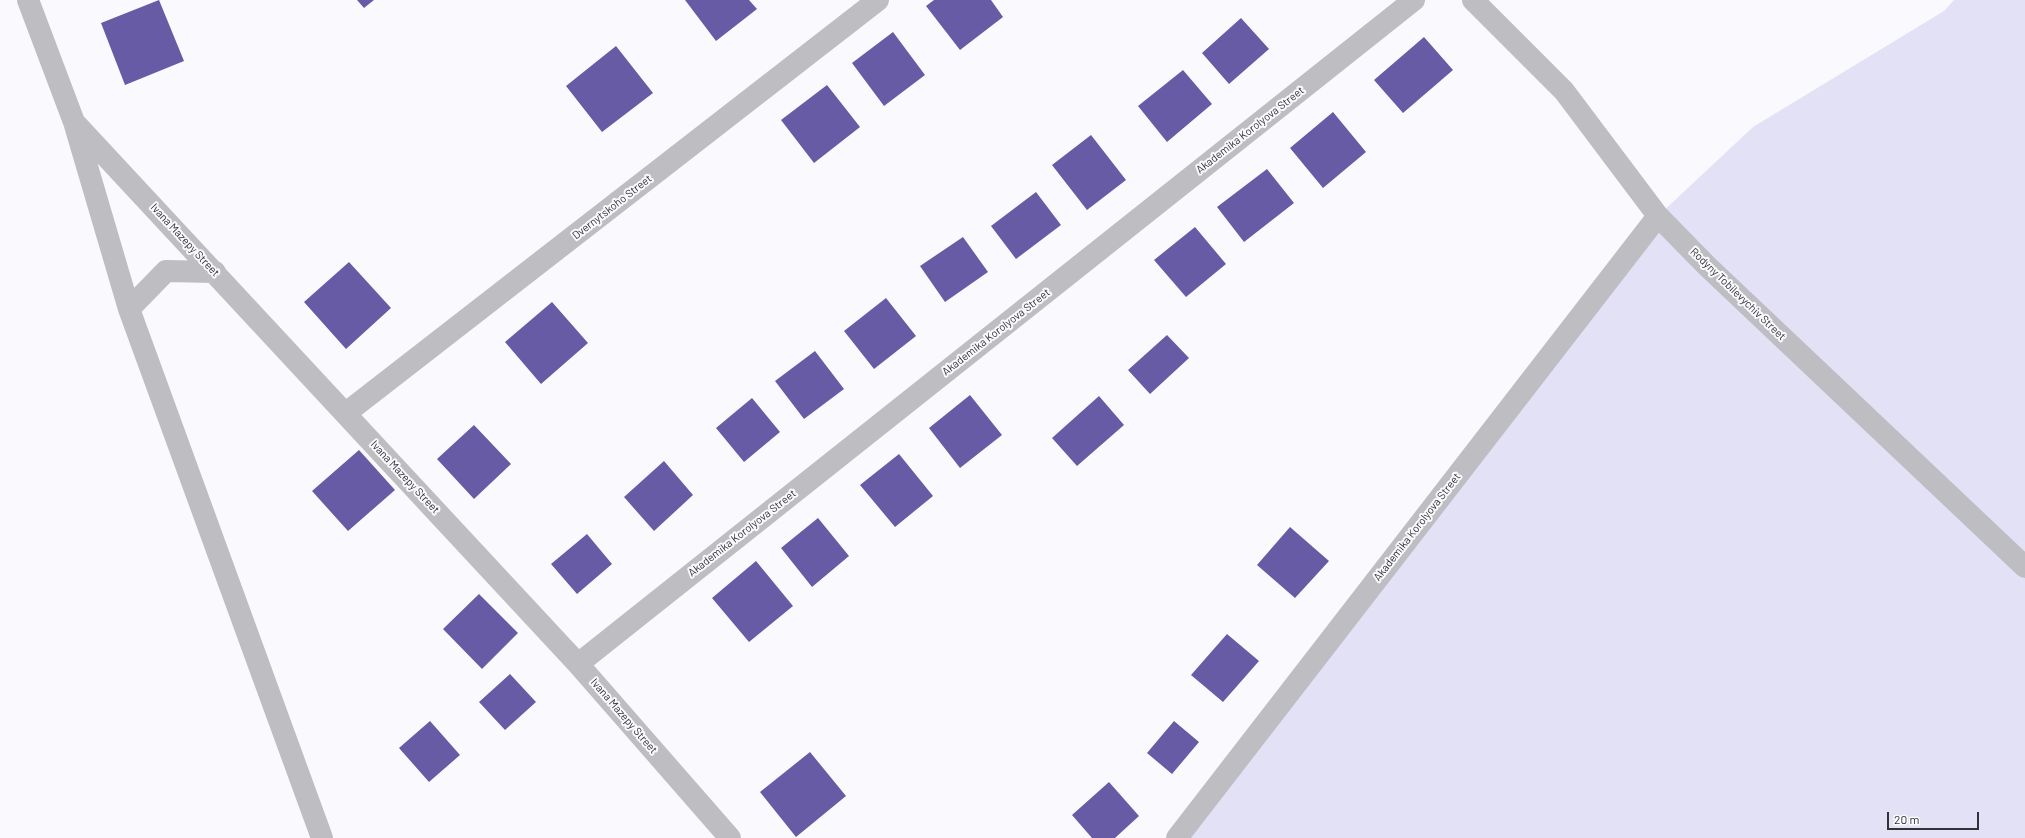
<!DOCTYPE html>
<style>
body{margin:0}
#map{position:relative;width:2025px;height:838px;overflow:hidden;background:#faf9fe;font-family:Barlow,sans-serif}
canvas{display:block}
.scale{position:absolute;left:1887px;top:812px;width:92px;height:18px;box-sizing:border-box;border:2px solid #313136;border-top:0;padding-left:5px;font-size:12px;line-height:14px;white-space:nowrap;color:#313136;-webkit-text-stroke:3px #faf9fe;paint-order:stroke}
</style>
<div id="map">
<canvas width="2025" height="838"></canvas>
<div class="scale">20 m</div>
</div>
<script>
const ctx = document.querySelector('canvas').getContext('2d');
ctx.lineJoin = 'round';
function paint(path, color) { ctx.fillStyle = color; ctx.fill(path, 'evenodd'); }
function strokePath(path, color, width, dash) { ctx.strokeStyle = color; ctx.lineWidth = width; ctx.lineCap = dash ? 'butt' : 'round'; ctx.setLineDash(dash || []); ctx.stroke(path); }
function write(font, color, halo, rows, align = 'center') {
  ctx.font = font + ' Barlow,sans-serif'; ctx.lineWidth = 4; ctx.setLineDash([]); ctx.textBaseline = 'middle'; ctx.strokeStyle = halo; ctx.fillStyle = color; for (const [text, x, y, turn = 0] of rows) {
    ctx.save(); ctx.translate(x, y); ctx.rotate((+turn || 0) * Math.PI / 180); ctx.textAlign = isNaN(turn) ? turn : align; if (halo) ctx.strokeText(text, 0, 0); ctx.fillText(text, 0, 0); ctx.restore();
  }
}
paint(new Path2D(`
 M1954,0H2025V838H1177L1658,216L1753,127L1944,11Z`), '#e2e1f6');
paint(new Path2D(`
 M159,0L184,61L125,85L101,23Z
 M357,0H374L364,8Z
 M685,0H749L757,9L716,41Z
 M934,0H991L1003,17L960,50L926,6Z
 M1241,18L1269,49L1229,84L1202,53Z
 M893,32L925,75L884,106L852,63Z
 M1424,37L1453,70L1403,113L1374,80Z
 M616,46L653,93L602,132L566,86Z
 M1183,70L1212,104L1167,142L1138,106Z
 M827,85L860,127L814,163L781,120Z
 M1333,112L1366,152L1323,188L1290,148Z
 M1091,135L1126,180L1087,210L1052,165Z
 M1267,169L1294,203L1244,242L1217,207Z
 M1036,192L1061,225L1016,259L991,226Z
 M1195,227L1226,264L1186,297L1154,260Z
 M963,237L988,272L945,302L920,266Z
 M349,262L391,308L346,349L304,302Z
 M886,298L916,336L874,369L844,331Z
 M552,302L588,343L541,384L505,342Z
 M1167,335L1189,358L1150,394L1128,370Z
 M815,351L844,389L804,419L775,381Z
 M970,395L1002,435L960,468L929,428Z
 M1099,396L1124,425L1077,466L1052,438Z
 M752,398L780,432L744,462L716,428Z
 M474,425L511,464L474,499L437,459Z
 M359,450L395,490L348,531L312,491Z
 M899,454L933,496L895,527L860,485Z
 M664,461L693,495L654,531L624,497Z
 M818,518L849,556L812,587L781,548Z
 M1290,527L1329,561L1295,598L1257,565Z
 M587,534L612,564L577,594L551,564Z
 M756,561L793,606L749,642L712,598Z
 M479,594L518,633L482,669L443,629Z
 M1227,634L1259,661L1223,702L1191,675Z
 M510,674L536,702L505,730L479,702Z
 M430,721L460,755L429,782L399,748Z
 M1174,721L1199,742L1172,774L1147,753Z
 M810,752L846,796L796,837L760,792Z
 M1109,782L1139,816L1115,838H1092L1072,815Z`), '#685ba6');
strokePath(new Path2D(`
 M28,0L74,122L129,309L322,838
 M1473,0L1564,91L1658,216L1707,266L2025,567
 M74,122L578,664L730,838
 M129,309L166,271L215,272
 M346,413L878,0
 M578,664L1414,0
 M1177,838L1658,216`), '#bdbdc2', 22);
write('11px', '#313136', '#faf9fe', [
 ["Akademika Korolyova Street",1250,130,-38],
 ["Dvernytskoho Street",612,207,-38],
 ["Ivana Mazepy Street",185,240,47],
 ["Rodyny Tobilevychiv Street",1738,294,44],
 ["Akademika Korolyova Street",996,332,-38],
 ["Ivana Mazepy Street",405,477,47],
 ["Akademika Korolyova Street",1417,527,-52],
 ["Akademika Korolyova Street",742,533,-38],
 ["Ivana Mazepy Street",624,716,49]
]);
</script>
